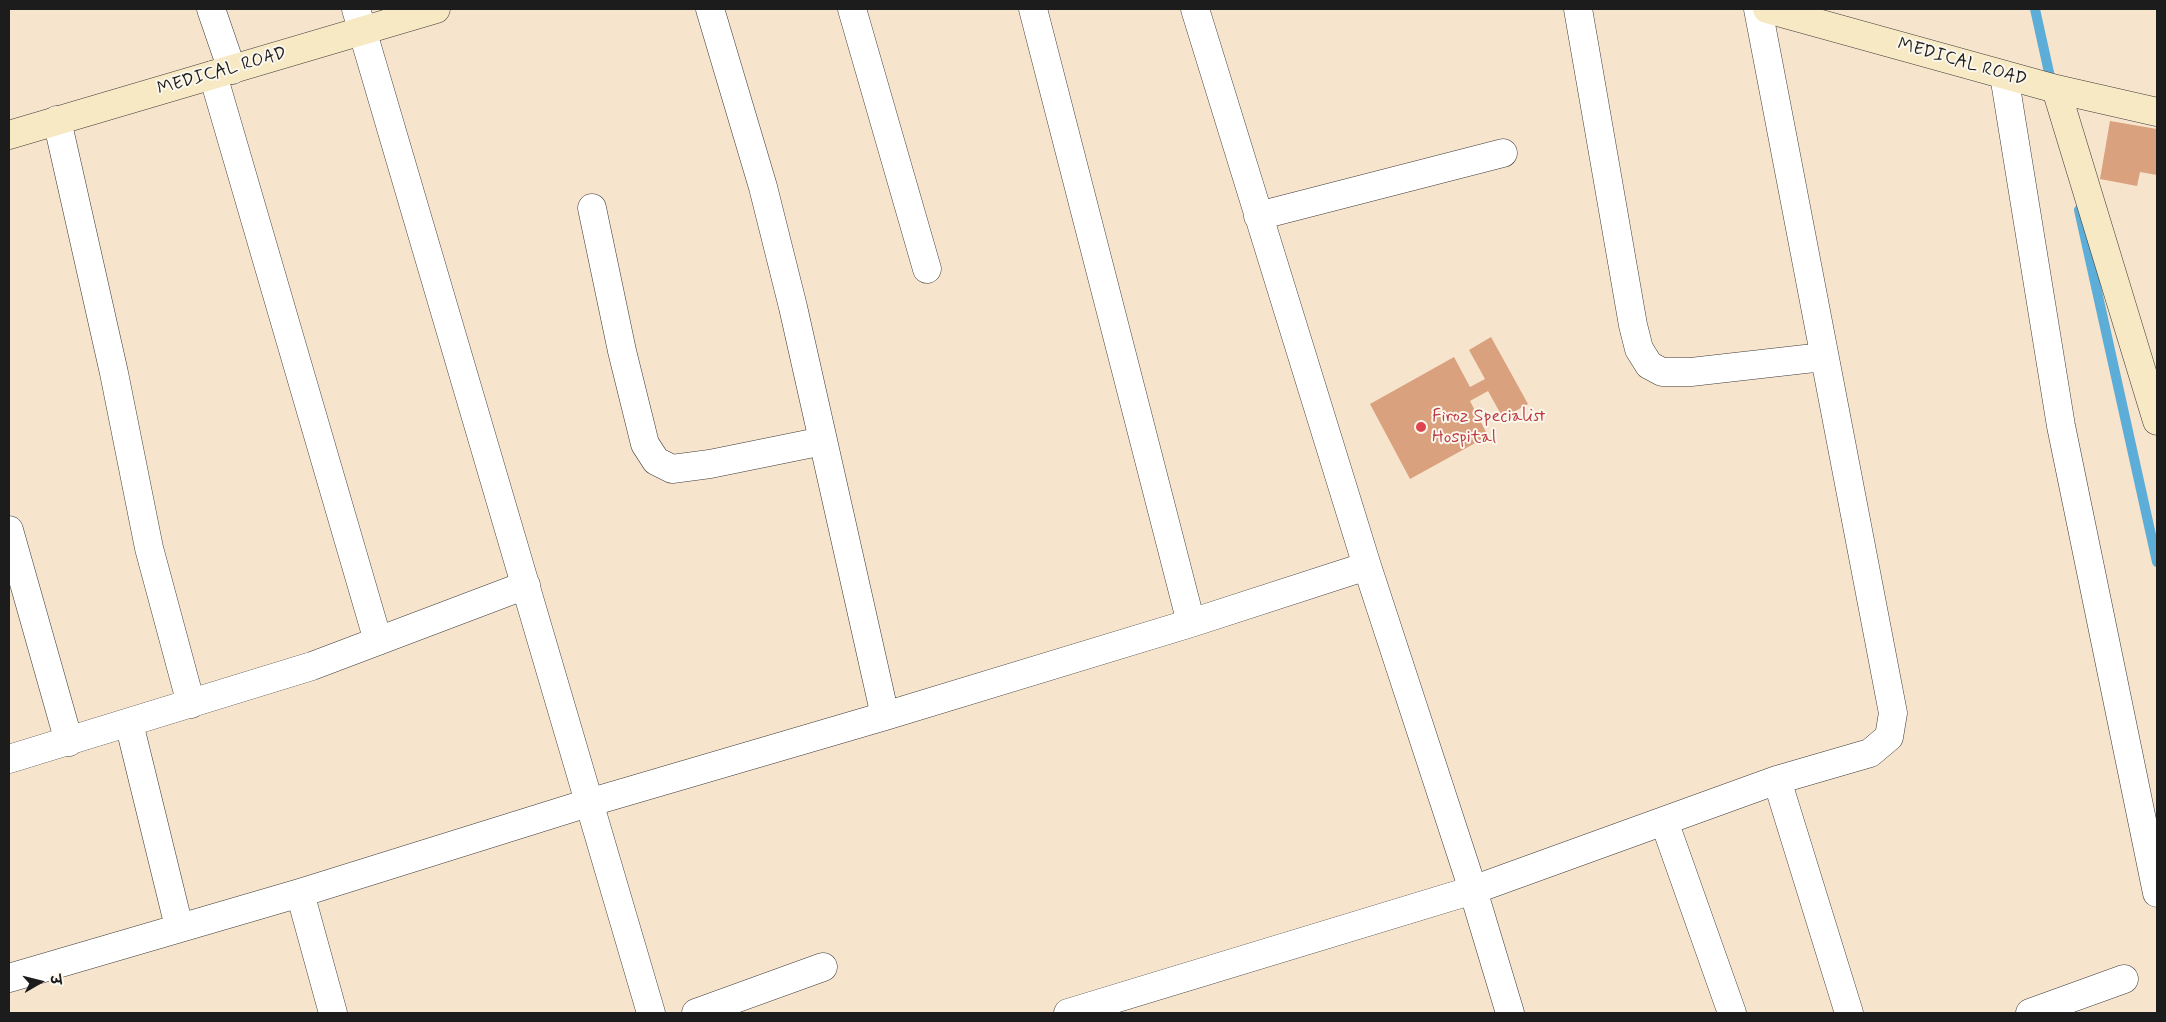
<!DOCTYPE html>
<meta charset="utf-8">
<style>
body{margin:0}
#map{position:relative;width:2166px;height:1022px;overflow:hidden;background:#f7e4cd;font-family:Mynerve,"Playpen Sans Deva",sans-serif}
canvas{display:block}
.frame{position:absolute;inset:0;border:10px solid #1c1c1c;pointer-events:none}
.north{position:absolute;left:15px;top:957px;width:50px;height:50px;-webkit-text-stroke:4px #fbf7ec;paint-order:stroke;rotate:82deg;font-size:14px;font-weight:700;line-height:20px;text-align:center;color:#1c1c1c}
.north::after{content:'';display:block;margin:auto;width:18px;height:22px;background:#1c1c1c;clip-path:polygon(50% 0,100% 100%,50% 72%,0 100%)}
</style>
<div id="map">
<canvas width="2166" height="1022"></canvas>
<div class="frame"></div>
<div class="north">उ</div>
</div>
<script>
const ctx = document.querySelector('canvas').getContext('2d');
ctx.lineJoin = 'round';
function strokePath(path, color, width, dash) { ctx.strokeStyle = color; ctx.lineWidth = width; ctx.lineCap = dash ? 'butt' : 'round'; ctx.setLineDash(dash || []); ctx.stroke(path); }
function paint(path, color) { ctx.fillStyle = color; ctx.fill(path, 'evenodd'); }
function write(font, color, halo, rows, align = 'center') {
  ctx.font = font + ' Mynerve,sans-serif'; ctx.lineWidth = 4; ctx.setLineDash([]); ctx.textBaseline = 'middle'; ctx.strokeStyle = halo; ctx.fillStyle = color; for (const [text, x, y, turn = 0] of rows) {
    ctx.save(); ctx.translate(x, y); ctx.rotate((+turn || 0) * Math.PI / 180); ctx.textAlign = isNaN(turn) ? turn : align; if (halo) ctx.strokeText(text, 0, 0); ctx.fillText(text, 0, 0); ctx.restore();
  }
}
strokePath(new Path2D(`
 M2035,9L2052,86
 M2079,210L2157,562`), '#5cadd7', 10);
paint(new Path2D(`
 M2110,121L2157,129V175L2140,172L2137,186L2100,179Z
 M1491,337L1528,404L1503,418L1488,391L1470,401L1488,436L1410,479L1370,404L1454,357L1470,387L1485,379L1469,350Z`), '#d9a17e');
const street = new Path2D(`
 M211,9L232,70
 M356,9L651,1013
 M710,9L763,187L793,307L885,716
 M852,9L927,269
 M1033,9L1191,623
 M1195,9L1367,566L1473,890L1510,1013
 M1578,9L1633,325L1639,349L1649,365L1662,372H1691L1823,357
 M1758,9L1893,713L1889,737L1870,753L1777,780
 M213,75L378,641
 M2004,75L2061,426L2157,893
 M57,120L114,373L149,548L191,704
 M592,208L622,351L645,444L656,461L672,469L710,464L823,441
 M1258,216L1503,153
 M9,530L69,742
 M129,723L179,927
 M9,759L312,666L526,585
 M1664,821L1732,1013
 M300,893L333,1013
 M9,978L300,893L588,803L885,716L1191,623L1367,566
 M696,1013L823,967
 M1068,1013L1473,890L1777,780L1849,1013
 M2030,1013L2124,979`);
const secondary = new Path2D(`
 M1767,9L2056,89L2157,112
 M2056,89L2157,421
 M9,135L436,9`);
strokePath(street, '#3d3a37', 29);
strokePath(secondary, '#3d3a37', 29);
strokePath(street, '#fff', 28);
strokePath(secondary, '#f6e9c3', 28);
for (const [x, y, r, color] of [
 [1421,427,6,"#e0444e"]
]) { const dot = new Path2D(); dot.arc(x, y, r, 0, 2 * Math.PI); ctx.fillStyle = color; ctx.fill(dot); strokePath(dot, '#fbf7ec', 2); }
write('18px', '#1c1c1c', '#fbf7ec', [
 ["MEDICAL ROAD",1962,63,16],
 ["MEDICAL ROAD",222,72,-16]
]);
write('18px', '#be3a42', '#fbf7ec', [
 ["Firoz Specialist",1432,417],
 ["Hospital",1432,438]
], 'left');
</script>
